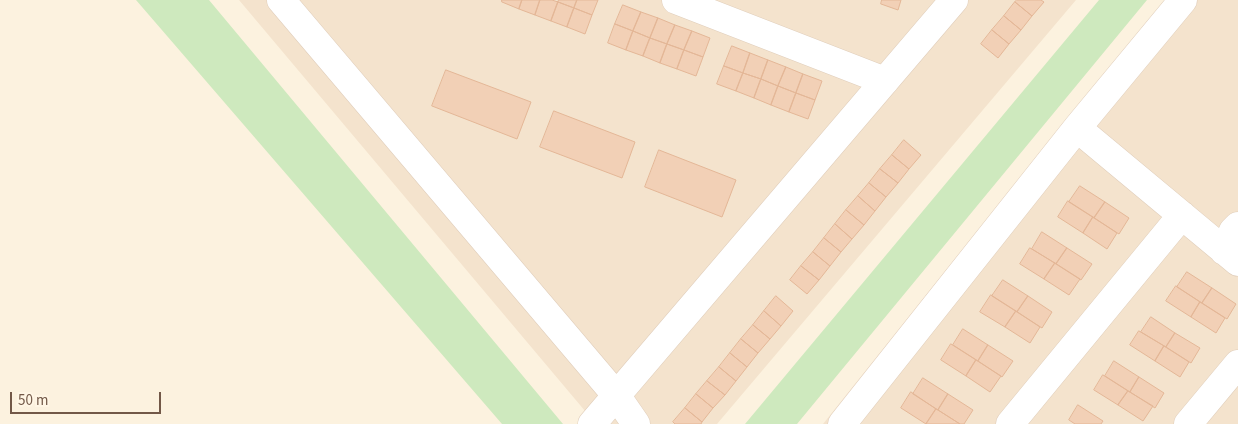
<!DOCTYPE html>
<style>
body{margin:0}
#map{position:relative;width:1238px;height:424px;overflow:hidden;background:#fcf2df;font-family:"Source Sans 3",sans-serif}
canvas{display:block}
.scale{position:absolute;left:10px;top:392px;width:151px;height:22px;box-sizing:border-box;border:2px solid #725847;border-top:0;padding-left:6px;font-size:15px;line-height:18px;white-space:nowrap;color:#725847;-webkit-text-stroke:4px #fff6e5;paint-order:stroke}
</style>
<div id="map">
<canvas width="1238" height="424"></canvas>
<div class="scale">50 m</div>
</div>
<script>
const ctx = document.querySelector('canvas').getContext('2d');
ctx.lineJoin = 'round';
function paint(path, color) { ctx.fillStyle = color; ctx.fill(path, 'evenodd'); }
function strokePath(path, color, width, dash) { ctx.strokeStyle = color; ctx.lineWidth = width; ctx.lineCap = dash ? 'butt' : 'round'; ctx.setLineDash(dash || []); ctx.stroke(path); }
paint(new Path2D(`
 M239,0H1076L717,424H596Z
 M1165,0H1238V424H823L1060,127Z`), '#f4e3cd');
paint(new Path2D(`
 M136,0H209L563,424H502Z
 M1099,0H1147L797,424H745Z`), '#cee9be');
const building = new Path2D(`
 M502,0H522L519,9L502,2Z
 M522,0H540L535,15L519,9Z
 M540,0H552L558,2L551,21L535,15Z
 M559,0H577L574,8L558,2Z
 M577,0H598L592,15L574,8Z
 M882,0H901L898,10L881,4Z
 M1017,0H1041L1044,2L1032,16L1015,2Z
 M558,2L574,8L567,27L551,21Z
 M1015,2L1032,16L1021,30L1004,16Z
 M623,5L641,12L633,31L615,24Z
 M574,8L592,15L585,34L567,27Z
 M641,12L658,18L650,38L633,31Z
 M1004,16L1021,30L1009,44L992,30Z
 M658,18L675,25L667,44L650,38Z
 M615,24L633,31L626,50L608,43Z
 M675,25L692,31L684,50L667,44Z
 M992,30L1009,44L998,58L981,44Z
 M633,31L650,38L643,56L626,50Z
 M692,31L710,38L703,57L684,50Z
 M650,38L667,44L660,63L643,56Z
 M667,44L684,50L677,69L660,63Z
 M732,46L750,53L743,73L724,66Z
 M684,50L703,57L696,76L677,69Z
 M750,53L768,60L761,79L743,73Z
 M768,60L786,67L778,86L761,79Z
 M724,66L743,73L736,91L717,84Z
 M786,67L803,74L796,93L778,86Z
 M446,70L531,102L517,139L432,106Z
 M743,73L761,79L754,98L736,91Z
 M803,74L822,81L815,100L796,93Z
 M761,79L778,86L771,105L754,98Z
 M778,86L796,93L789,112L771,105Z
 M796,93L815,100L808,119L789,112Z
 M554,111L635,142L622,178L540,147Z
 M904,140L921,155L909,169L892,155Z
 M659,150L736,180L722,217L645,187Z
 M892,155L909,169L898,183L880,169Z
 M880,169L898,183L886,197L869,183Z
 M869,183L886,197L875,211L858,196Z
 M1080,186L1105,202L1094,218L1069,202Z
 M858,196L875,211L864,225L846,210Z
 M1068,201L1093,217L1083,233L1058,217Z
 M1105,202L1129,218L1119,234L1094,218Z
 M846,210L864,225L852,239L835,224Z
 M1093,217L1117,233L1107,249L1083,233Z
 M835,224L852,239L841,252L824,238Z
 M1042,232L1067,248L1056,264L1032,249Z
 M824,238L841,252L830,266L813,252Z
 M1030,248L1055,263L1044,279L1020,264Z
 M1067,248L1092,264L1081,280L1056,264Z
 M813,252L830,266L819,280L801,266Z
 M1055,263L1080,279L1069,295L1044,279Z
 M801,266L819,280L807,294L790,280Z
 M1187,272L1212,288L1202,303L1177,287Z
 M1003,280L1028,296L1017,312L992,296Z
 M1176,286L1200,302L1191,317L1166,301Z
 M1212,288L1236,304L1227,319L1202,303Z
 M991,295L1016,311L1005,327L980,312Z
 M776,296L793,311L781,326L764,311Z
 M1028,296L1052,312L1042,328L1017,312Z
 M1200,302L1225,318L1216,333L1191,317Z
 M764,311L781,326L770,339L753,325Z
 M1016,311L1040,327L1030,343L1005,327Z
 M1151,317L1175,333L1166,347L1141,332Z
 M753,325L770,339L758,353L741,339Z
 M963,329L988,345L978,361L953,345Z
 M1139,331L1164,346L1155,361L1130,345Z
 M1175,333L1200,348L1191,363L1166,347Z
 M741,339L758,353L747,367L730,353Z
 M951,344L976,360L966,376L941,360Z
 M988,345L1013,361L1002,377L978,361Z
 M1164,346L1189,362L1180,377L1155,361Z
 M730,353L747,367L736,381L719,367Z
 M976,360L1001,376L990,392L966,376Z
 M1114,361L1139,377L1130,392L1105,376Z
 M719,367L736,381L725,395L707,381Z
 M1103,375L1128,391L1118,405L1094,390Z
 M1139,377L1164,393L1155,408L1130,392Z
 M923,378L948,394L938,410L913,394Z
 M707,381L725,395L713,408L696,394Z
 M1128,391L1153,406L1143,421L1118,405Z
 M911,392L936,409L926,424L901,408Z
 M696,394L713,408L702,422L685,408Z
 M948,394L973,410L964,424H960L938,410Z
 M1078,405L1103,421L1101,424H1075L1069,420Z
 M685,408L702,422L701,424H675L673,422Z
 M936,409L938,410L960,424H926Z`);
paint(building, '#f2d0b6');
strokePath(building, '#e4b797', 1);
const minor = new Path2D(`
 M281,0L616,395L636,424
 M676,0L885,81
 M1077,128L1183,0
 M1224,251L1233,231L1238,226
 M592,424L954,0
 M842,424L1077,128L1238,262
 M1010,424L1182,215
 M1188,424L1238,364`);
strokePath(minor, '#e0cebb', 29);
strokePath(minor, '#fff', 28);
</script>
